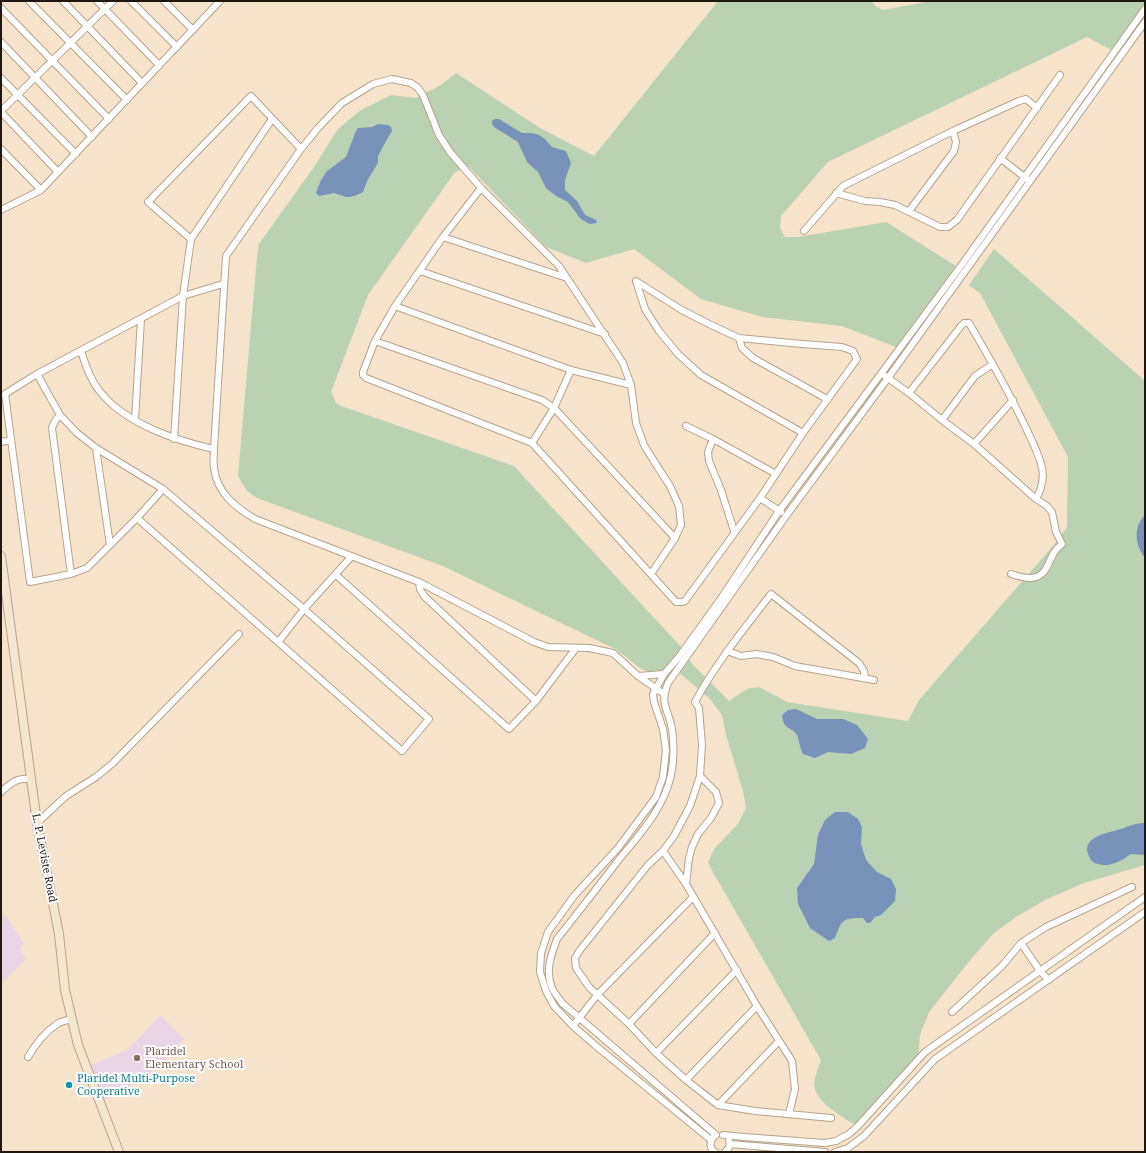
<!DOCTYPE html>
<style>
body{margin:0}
#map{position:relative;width:1146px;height:1153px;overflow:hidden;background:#f5e3cb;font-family:"Noto Serif",serif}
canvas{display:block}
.frame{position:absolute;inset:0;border:2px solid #1f1810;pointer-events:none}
</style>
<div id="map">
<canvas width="1146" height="1153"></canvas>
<div class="frame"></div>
</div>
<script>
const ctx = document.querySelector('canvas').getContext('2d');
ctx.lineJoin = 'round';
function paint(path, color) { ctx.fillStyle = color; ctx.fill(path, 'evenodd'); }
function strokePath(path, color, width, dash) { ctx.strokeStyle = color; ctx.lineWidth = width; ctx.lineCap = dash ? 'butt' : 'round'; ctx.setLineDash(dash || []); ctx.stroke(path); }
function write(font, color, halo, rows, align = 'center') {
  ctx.font = font + ' "Noto Serif",serif'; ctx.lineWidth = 4; ctx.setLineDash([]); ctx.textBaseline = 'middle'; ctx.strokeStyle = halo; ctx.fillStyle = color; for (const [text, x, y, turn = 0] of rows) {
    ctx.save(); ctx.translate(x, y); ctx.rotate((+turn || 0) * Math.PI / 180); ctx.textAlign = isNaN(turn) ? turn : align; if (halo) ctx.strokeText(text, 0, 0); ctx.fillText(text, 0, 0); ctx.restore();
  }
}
paint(new Path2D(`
 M1,912L9,920L24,944L20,948L26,959L1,984Z
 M161,1015L184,1039L159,1065L129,1088L101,1102L87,1067L127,1050Z`), '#e8d5e5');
paint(new Path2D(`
 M718,1H872L875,6L883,10L931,1H1145V7L1111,50L1087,37L828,162L781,216L780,228L785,237H798L886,222L956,266L896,347L842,326L762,317L701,299L634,249L586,263L546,247L469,167L455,172L368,295L331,392L336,403L341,406L514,466L681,647L692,664L729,701L747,689L759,687L787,702L908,721L919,700L1053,546L1067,527L1068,457L980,293L969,285L994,249L1145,381V865L1084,883L1045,900L1016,917L994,933L971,959L929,1012L920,1035L918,1059L857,1126C843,1117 815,1103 814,1084C814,1077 819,1067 821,1060L714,874L708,862L714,849L738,824L746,808L743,791L726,735L722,715L709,698L669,664L662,671L654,674L641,669L617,650L443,566L257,498L247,491L238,476L257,257L259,244L314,167L338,129L361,110L391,95L416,98L441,85L456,73L540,128L594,156Z`), '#bbd1b4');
paint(new Path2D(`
 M495,119H499L522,133H532L539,135L545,139L552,147L566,151L571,163L565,180V190L577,201L585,215L596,220L597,223L590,224L584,221L580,218L568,202L556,196L546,188L538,172L527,162L518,142L494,127L492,124V121Z
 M378,124L388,125L391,127L392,131L386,141L378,156V163L368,179L363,192L357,195L350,197H346L334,193L319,196L316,193L321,180L327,171L346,157L356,131L358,128L372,127Z
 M1145,515V558C1135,545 1133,527 1145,515Z
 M796,709L817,719H843L857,725L868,739L865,748L851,754L828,752L815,758L803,754C800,748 799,740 797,735C790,725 784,731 782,715L788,710Z
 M835,812H848L858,819L862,827L861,844L866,860L877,872L891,879L896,889L895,901L881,915L875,917L870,923H867L863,918C843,918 842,919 835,938L829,941L810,928L798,904L797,888L814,864L818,835L825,820Z
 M1145,823V855C1141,855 1136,854 1133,854C1129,854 1127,857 1125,858C1117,863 1107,867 1098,864C1092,863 1090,859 1088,854C1082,836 1111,832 1121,829C1129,826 1136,823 1145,823Z`), '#7892ba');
const minor = new Path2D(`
 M29,1L127,100
 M63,1L142,83
 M97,1L159,65
 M131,1L177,47
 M164,1L193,30
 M1,8L109,119
 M1,42L92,137
 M1,78L76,154
 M1,111L113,1
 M1,112L58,172
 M1,149L41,190
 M1000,158L1027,179
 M481,188L443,237L395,306L375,341L363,372V375L366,378L532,443L676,602H682L685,601L760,498L803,433L857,359L853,351L842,347L802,344L739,338L707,323L680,309L636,281
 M836,193L865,201L880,202L895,205L940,227H948L957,220L1060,75
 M1,210L41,190L220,1
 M909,211L954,151L956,142L953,131
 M804,231L843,186L953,131L1019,101L1026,99L1037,108
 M443,237L567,278
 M191,239L148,202L251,96L301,149
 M420,271L605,334
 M636,281L645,309L659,331L678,354L701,375L803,433
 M395,306L571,370L631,385
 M739,338L742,348L753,358L827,399
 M375,341L542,400L554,408L675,538
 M81,351C86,366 91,382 102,394C127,424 177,441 214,449
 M37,374L60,415L77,433L96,448L163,489L304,609L429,719L402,751L137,518
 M885,376L909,393L942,420L974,444L1036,499L1047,506L1052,512L1056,532L1062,544C1060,546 1057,548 1055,551C1048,561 1047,578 1030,578C1024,578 1017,576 1011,574
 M909,393L961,326L964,323H969C989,357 1009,392 1026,428C1031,439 1038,452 1041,464C1045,476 1042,488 1036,499
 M60,415L55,421L52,428L71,574
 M135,420L141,319
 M942,420L975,376L993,364
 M686,426L713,439L776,474
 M174,439L183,296L191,239L272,119
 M713,439L708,452L709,461L721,490L734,531
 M1,442L11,440
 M532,443L554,408L571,370
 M974,444L1013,400
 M96,448L110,545
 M163,489L137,518L87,568L71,574L30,582L5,394L37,374L183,296L223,284
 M760,498L781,512
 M651,574L675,538L681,525L679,506L670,486L657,466L644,445L636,423L631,385L623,363L559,266L481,188L450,152L439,135L423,95L418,88L411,83L392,79L373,84L342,103L318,128L301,149L226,256L214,449C214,455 213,461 214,468C217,493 235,507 255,519L419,582L534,642L548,647L589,648L613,653L638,676L664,694
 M336,575L509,729L536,701L576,648
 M419,582L420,589L424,596L536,701
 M279,641L304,609L351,557
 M727,651L741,656L757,654L773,657L795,666L874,680
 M638,676L664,674
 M1,792C12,782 16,778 31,779
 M37,823L66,796L96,777L113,763L239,634
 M663,851L686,884L757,1006L792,1061L795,1089L789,1114
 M686,884L689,858L692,847L698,834L711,818L719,803L716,792L700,776
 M1021,943L1040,971L1049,980
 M952,1012L1002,966L1021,943L1046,927L1132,887
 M629,1024L715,933
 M573,1026L597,995L693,897
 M656,1053L737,970
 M28,1057C35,1045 45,1032 57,1024C61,1021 67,1020 72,1019
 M686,1080L757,1006
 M718,1105L778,1042
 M831,1118L755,1111L718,1105L686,1080L656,1053L629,1024L589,987L576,968L575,958L580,950L648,865L663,851L674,836L690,806L700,776L702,745L699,708L695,702C716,663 744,629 771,594L859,663L864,671L865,678
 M716,1135L562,1003C559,998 554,993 552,988C545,971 551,955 557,939C577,914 597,888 617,862C638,836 664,809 671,775C674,761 674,744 672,729C669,709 659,706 668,683L786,516L888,378L1145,22
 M723,1135L744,1137L825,1143L836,1141L849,1134L858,1126L925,1052L1145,897
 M713,1138C709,1143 710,1149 715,1152
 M711,1140L596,1046L573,1026L554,1006L546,991L540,972L541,953L548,932L574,896L618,848L656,797L663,777L666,750L663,729L654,702L653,694L664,674L678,658L722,597L779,511L958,270L1145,9
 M730,1144L825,1152
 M725,1152C728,1149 731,1146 729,1141
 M835,1152L848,1148L864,1136L935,1059L1145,912`);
const secondary = new Path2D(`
 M1,556L37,823L59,934L65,990L78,1045L119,1152`);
strokePath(minor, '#b5a38d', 8);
strokePath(secondary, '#b5a38d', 10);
strokePath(minor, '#fff', 6);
strokePath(secondary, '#f4e7cf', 8);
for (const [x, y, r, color] of [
 [137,1058,4,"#8d6e63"],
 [69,1085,4,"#0f9aa8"]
]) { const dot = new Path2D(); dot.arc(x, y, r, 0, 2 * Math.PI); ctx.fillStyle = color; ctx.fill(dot); strokePath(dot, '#fff', 1.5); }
write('11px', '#1f1810', '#fff', [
 ["L. P. Leviste Road",44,858,79]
]);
write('11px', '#785e54', '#fff', [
 ["Plaridel",145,1052],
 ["Elementary School",145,1065]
], 'left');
write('11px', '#0d838f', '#fff', [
 ["Plaridel Multi-Purpose",77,1079],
 ["Cooperative",77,1092]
], 'left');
</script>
